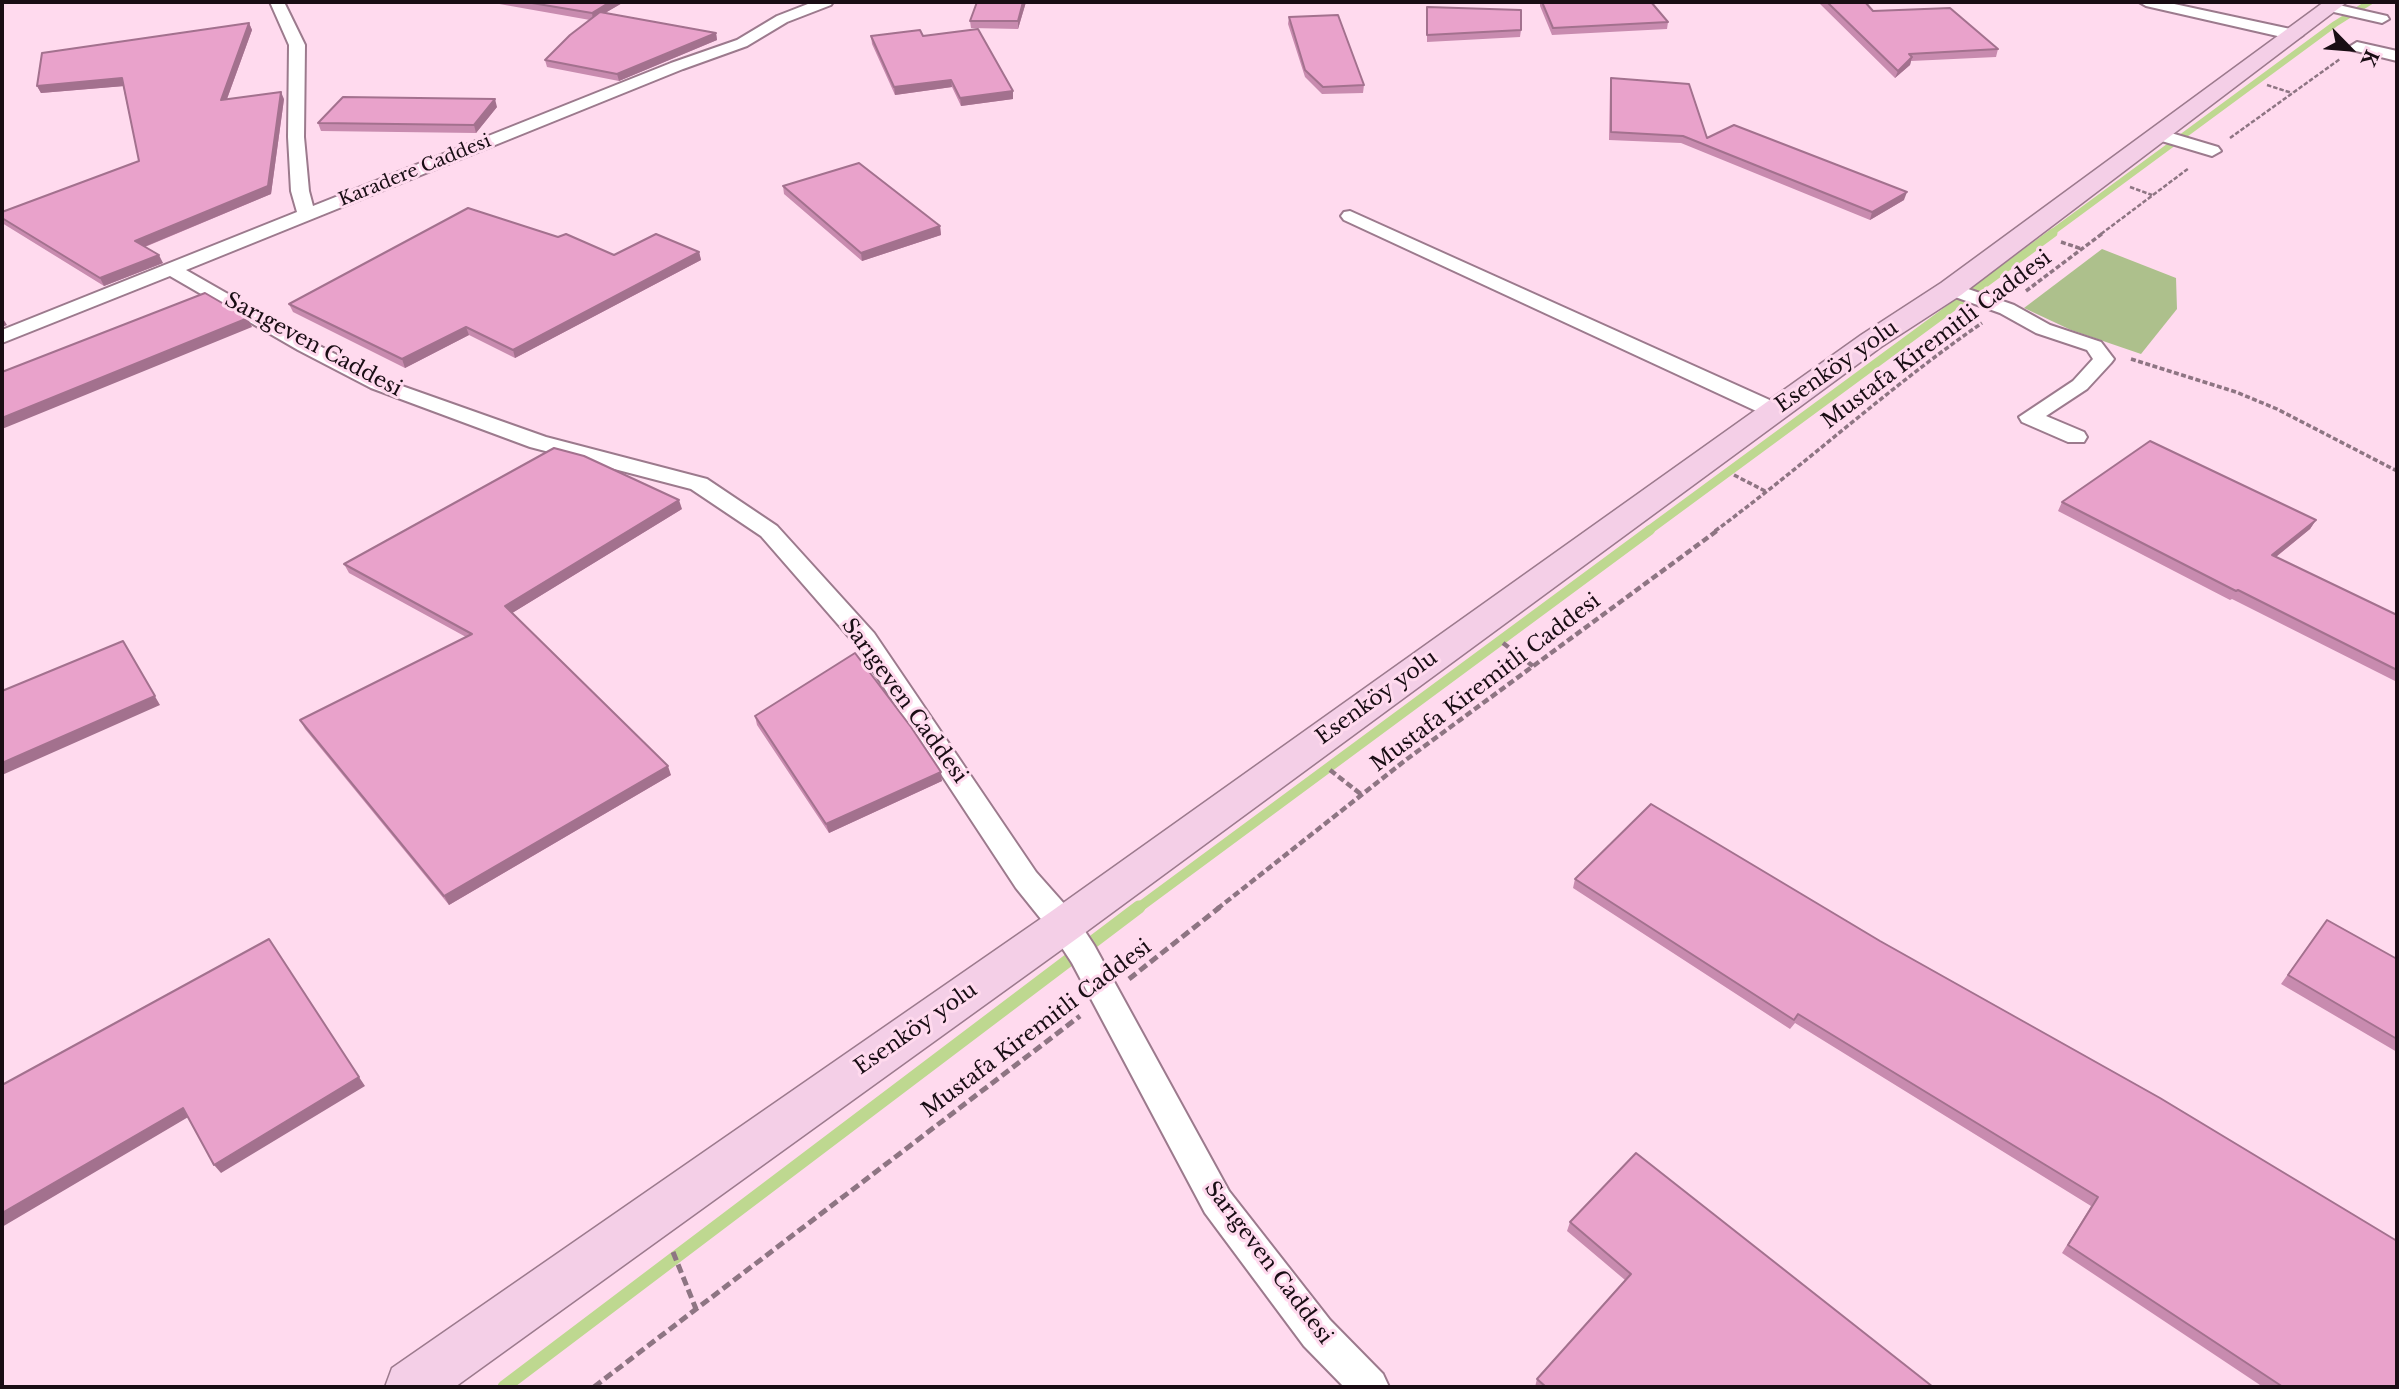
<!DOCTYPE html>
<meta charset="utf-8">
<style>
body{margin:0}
#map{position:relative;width:2399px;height:1389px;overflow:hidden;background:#ffdaee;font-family:"Libre Baskerville",serif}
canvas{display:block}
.frame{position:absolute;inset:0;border:4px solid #190d14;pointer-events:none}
.north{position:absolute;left:2315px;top:14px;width:70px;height:70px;-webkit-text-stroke:5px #ffdaee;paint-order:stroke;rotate:115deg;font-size:19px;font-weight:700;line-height:28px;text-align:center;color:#190d14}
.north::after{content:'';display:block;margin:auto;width:24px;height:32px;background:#190d14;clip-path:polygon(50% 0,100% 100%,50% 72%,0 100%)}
</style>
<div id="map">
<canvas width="2399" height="1389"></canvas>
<div class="frame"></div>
<div class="north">K</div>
</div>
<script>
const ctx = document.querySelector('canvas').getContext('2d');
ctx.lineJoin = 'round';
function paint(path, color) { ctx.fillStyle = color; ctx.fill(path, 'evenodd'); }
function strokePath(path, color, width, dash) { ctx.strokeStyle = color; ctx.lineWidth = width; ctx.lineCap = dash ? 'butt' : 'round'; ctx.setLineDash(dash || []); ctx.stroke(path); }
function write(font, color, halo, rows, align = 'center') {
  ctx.font = font + ' "Libre Baskerville",serif'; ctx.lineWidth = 6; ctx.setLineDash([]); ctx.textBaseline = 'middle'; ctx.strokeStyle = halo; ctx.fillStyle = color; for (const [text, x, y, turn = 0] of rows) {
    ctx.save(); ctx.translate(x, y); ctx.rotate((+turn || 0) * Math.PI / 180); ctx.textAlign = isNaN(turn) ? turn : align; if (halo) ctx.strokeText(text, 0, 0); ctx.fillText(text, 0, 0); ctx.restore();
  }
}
paint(new Path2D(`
 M2102,249L2176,278L2177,309L2141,354L2071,330L2024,308Z`), '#adc08c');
strokePath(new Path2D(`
 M2050,234L2335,24L2370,2`), '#bed890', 6);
strokePath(new Path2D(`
 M1648,531L2053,233`), '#bed890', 9);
strokePath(new Path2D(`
 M1137,909L1650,530`), '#bed890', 10);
strokePath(new Path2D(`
 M504,1387L1139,907`), '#bed890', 13);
const street = new Path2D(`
 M270,2H284L305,45L304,137L309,191L313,206L671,63L737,40L777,16L813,2H833L831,5L787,22L747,46L683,69L186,270L312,342L385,380L546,437L707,479L777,526L874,633L1036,872L1075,916L1094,945L1229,1191L1330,1320L1383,1374L1389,1387H1344L1304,1346L1205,1213L1072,963L1053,934L1016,888L856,645L761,536L691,489L530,447L371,388L298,350L170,276L2,343V330L297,212L291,191L288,137L289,45Z
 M2139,2H2165L2295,30L2303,35L2295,40L2146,6Z
 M2330,3L2387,16L2389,19L2382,23L2325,10L2323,7L2325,4Z
 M2357,42L2397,51V61L2352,50L2349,47Z
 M2161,130L2218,147L2221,151L2212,156L2155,139L2153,135L2155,131Z
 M1350,211L1783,406L1786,411L1783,416H1767L1344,220L1341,216L1344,212Z
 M1951,283L2014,305L2050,325L2101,342L2114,359L2111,363L2087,389L2046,416L2084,432L2087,437L2084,442H2068L2022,422L2019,417L2073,381L2093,359L2087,350L2036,333L2000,313L1944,293L1941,289L1944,285Z`);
const secondary = new Path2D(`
 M2324,2H2347L1961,295L1881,347L1079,937L455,1387H385L392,1368L1049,913L1861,335L1941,283Z`);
strokePath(street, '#9c7a8d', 4);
strokePath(secondary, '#9c7a8d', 3);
strokePath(new Path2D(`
 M2267,85L2292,93
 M2230,138L2340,59
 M2130,187L2152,195
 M2101,234L2189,168`), '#8e7583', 2.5, [4.5, 2]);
strokePath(new Path2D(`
 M2061,242L2082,249
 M2026,291L2103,233
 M2131,359L2236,392L2277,409L2397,471
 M1734,475L1767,492
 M1715,531C1806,464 1889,387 1982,323`), '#8e7583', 3.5, [5, 2.5]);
strokePath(new Path2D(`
 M1503,643L1533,666
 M1330,770L1362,795
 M1217,909L1407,759L1718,530`), '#8e7583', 4.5, [7, 3.5]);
strokePath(new Path2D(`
 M1129,979L1220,907
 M673,1252L696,1309
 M594,1387L1080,1016`), '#8e7583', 5, [9, 4.5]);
paint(street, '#fff');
paint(secondary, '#f4cfe7');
paint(new Path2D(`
 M488,2H624L605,13L716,33L717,40L619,81L547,67L545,60L590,20Z
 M977,2H1026L1018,29L971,28L970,21Z
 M1540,2H1542L1668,22L1667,29L1552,35L1540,6Z
 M1818,2H1865L1873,11L1998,49L1996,57L1911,61L1910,65L1895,78Z
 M1427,7L1521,30L1520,37L1427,42Z
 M1289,17L1364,85L1363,93L1322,94L1305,77L1288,24Z
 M249,23L252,30L227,99H284L271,194L145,247L163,263L104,286L2,223V212L139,161L123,86L41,93L37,86Z
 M871,36H923L1013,91V99L961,106L952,87L895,95L872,44Z
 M1611,78L1707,138L1904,200L1870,220L1681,143L1609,140L1610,85Z
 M497,107L476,133L321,131L318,123Z
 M783,186L940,226L941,235L862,261L784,194Z
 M699,252L701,260L515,358L469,335L405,368L293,312L289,304L614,255Z
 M2062,502L2316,520L2310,529L2276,557L2397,615V682L2232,599L2230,600L2058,511Z
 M682,509L512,613L671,775L449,905L305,729L300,720L466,637L349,573L344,564Z
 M755,716L942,781L829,833L757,725Z
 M1651,804L2397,1387H2263L2062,1253L2091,1206L1795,1023L1790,1029L1573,888L1575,879Z
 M2320,929L2397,959V1052L2281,984Z
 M1570,1222L1933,1387H1535L1537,1379L1625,1280L1567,1231Z`), '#c88baf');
paint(new Path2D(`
 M610,2H624L593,20L592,13Z
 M1023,2H1026L1018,29V21Z
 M249,23L252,30L224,107L221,100Z
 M716,33L717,40L619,81L617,74Z
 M1912,57L1910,65L1895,78L1898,71Z
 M122,78L125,86L41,93L37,86Z
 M951,80L952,87L895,95L894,87Z
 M1013,91V99L961,106L960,98Z
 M281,92L284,99L271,194L139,249L135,241Z
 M495,99L497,107L476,133L474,125Z
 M1907,192L1904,200L1870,220L1872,212Z
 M940,226L941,235L862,261L861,253Z
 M699,252L701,260L515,358L513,350Z
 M159,255L163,263L104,286L100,278Z
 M2,317L7,325L2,327Z
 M248,318L252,327L2,429V418Z
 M466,327L469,335L405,368L402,359Z
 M679,500L682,509L509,615L505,606Z
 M2316,520L2310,529L2267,564L2272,555Z
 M123,641L160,705L2,775V763Z
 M668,766L671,775L449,905L444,896Z
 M941,772L942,781L829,833L826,824Z
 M359,1077L365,1086L221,1173L214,1165Z
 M183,1108L190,1116L2,1227V1213Z`), '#a3718e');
const building = new Path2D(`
 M526,2H610L592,13Z
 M977,2H1023L1018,21H970Z
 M1542,2H1651L1668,22L1553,28Z
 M1827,2H1865L1873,11L1950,8L1998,49L1909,54L1912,57L1898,71Z
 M1427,7L1521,10V30L1427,35Z
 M600,12L716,33L617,74L545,60L570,35Z
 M1338,15L1364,85L1323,87L1305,70L1289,17Z
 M249,23L221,100L281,92L268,186L135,241L159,255L100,278L2,218V212L139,161L122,78L37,86L42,53Z
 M978,29L1013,91L960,98L951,80L894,87L871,36L920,30L923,36Z
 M1611,78L1689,84L1707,138L1734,125L1907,192L1872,212L1683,136L1611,132Z
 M343,97L495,99L474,125L318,123Z
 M859,163L940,226L861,253L783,186Z
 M468,208L558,237L566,234L614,255L656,234L699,252L513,350L466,327L402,359L289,304Z
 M205,293L248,318L2,418V372Z
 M2150,441L2316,520L2272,555L2397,615V670L2238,590L2236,591L2062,502Z
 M554,448L584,456L679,500L505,606L668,766L444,896L300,720L472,634L344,564Z
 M123,641L155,696L2,763V691Z
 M855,653L911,727L941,772L826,824L755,716Z
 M1651,804L1880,941L2160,1098L2397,1241V1387H2283L2068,1245L2098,1197L1798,1014L1794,1020L1575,879Z
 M2327,920L2397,959V1039L2288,975Z
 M269,939L359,1077L214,1165L183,1108L2,1213V1085Z
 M1636,1153L1933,1387H1546L1537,1379L1631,1274L1570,1222Z`);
paint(building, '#e9a2cb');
strokePath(building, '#a3718e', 2);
write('18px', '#190d14', '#ffdaee', [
 ["Karadere Caddesi",415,171,-22]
]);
write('21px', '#190d14', '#ffdaee', [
 ["Mustafa Kiremitli Caddesi",1937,340,-37],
 ["Sarıgeven Caddesi",313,345,28],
 ["Esenköy yolu",1837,367,-35],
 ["Mustafa Kiremitli Caddesi",1486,683,-37],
 ["Esenköy yolu",1377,698,-36],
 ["Sarıgeven Caddesi",904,701,54],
 ["Esenköy yolu",916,1029,-35],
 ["Mustafa Kiremitli Caddesi",1037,1029,-37],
 ["Sarıgeven Caddesi",1268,1263,53]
]);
</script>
